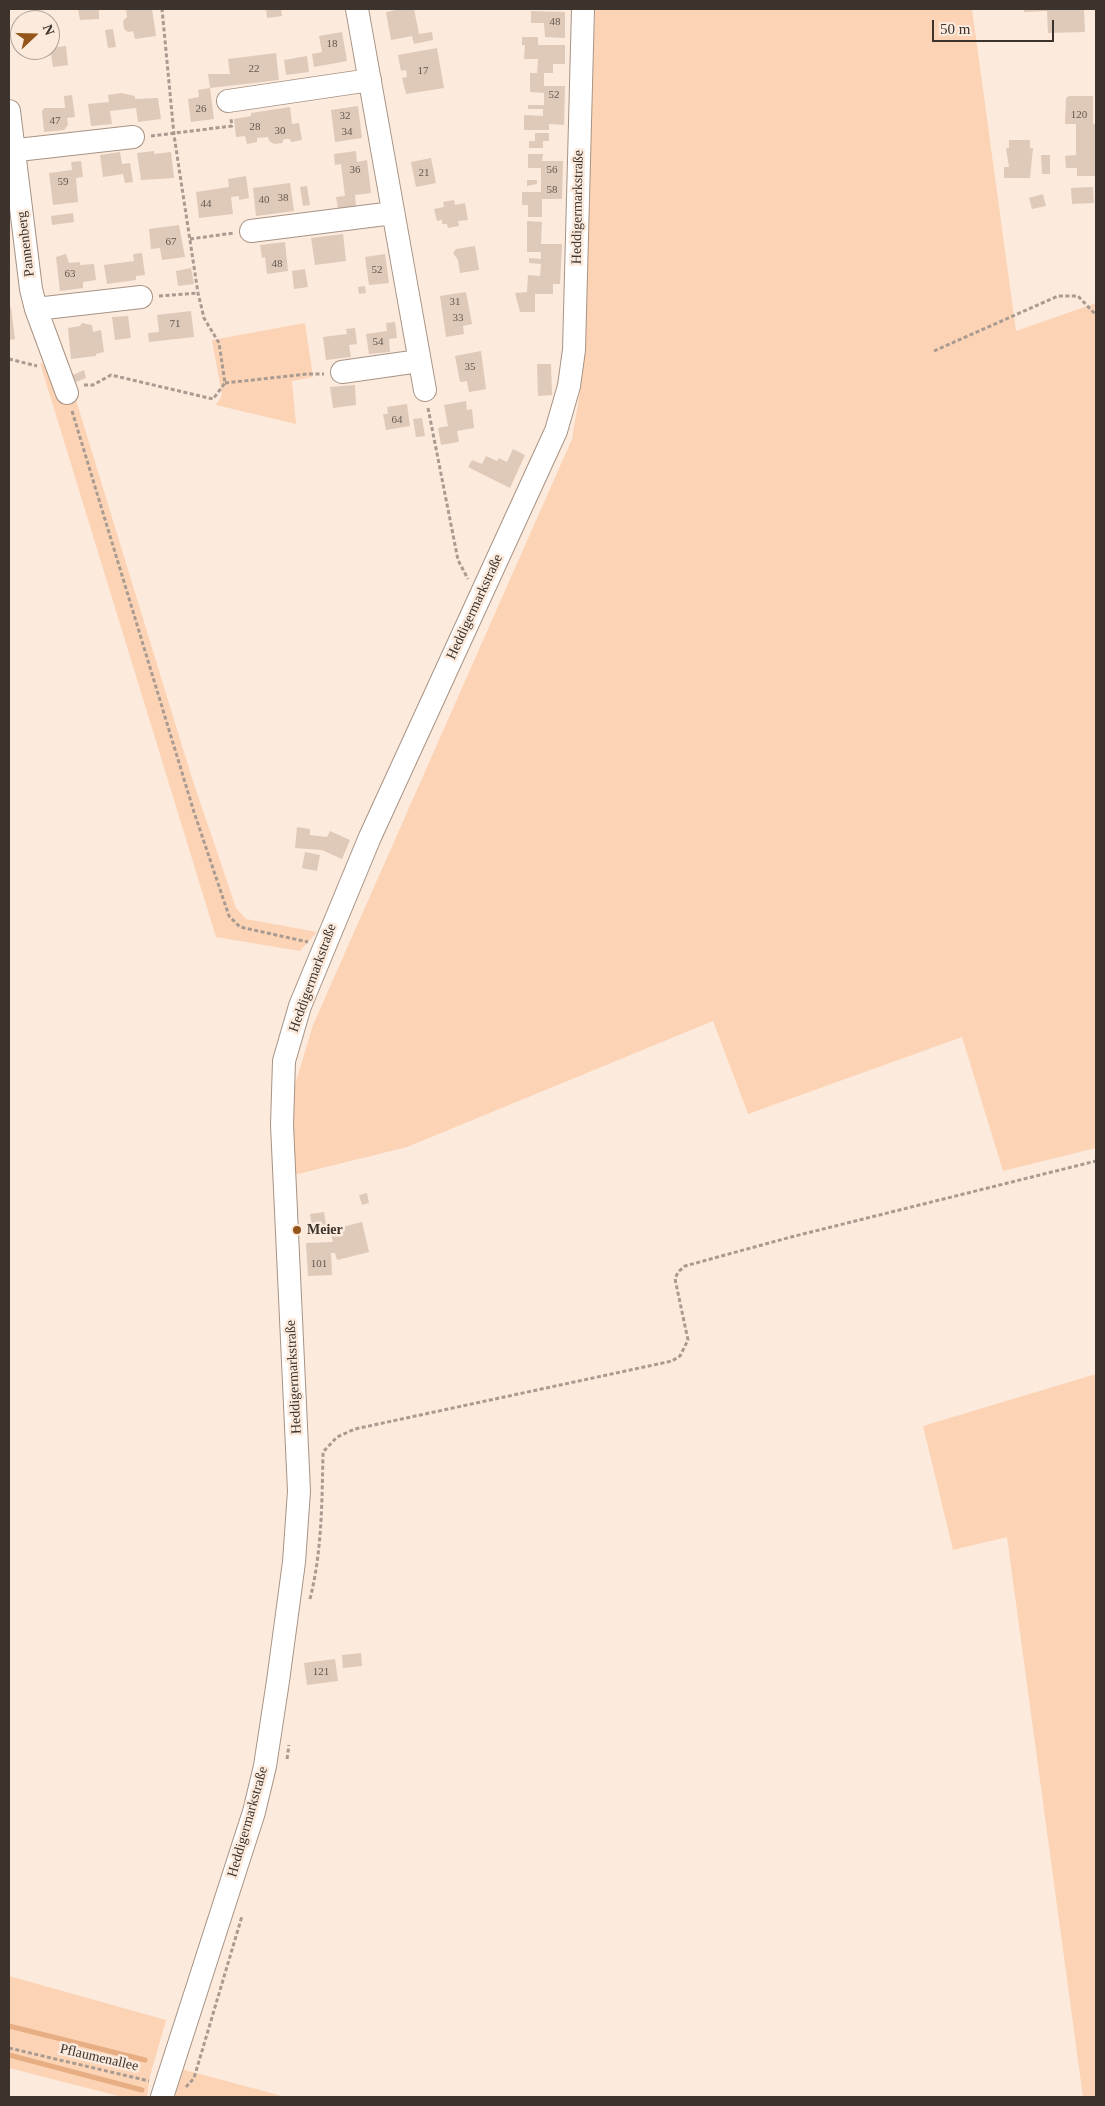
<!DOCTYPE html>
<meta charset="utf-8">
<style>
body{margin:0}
#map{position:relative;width:1105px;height:2106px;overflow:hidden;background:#fceadd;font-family:"Times New Roman",serif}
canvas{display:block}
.frame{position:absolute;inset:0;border:10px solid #3b332c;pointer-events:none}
.north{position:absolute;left:10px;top:10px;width:50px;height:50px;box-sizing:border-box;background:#fceadd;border:1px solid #afa196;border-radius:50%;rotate:69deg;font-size:14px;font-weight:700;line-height:20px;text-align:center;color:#3b332c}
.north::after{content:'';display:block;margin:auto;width:18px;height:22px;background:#935519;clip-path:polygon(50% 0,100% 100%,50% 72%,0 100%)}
.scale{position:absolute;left:932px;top:20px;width:122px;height:22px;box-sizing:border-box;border:2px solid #3b332c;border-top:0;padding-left:6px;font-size:15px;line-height:18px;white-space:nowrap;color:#3b332c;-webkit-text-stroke:4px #fceadd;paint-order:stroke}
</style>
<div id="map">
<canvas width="1105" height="2106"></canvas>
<div class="frame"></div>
<div class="north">N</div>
<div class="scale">50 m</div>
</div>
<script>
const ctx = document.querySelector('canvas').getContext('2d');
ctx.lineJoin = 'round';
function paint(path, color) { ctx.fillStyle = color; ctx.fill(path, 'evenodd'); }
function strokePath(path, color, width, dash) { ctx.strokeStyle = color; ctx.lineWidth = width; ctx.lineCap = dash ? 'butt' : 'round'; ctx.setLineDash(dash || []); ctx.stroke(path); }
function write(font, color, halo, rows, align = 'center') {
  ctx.font = font + ' "Times New Roman",serif'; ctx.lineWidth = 5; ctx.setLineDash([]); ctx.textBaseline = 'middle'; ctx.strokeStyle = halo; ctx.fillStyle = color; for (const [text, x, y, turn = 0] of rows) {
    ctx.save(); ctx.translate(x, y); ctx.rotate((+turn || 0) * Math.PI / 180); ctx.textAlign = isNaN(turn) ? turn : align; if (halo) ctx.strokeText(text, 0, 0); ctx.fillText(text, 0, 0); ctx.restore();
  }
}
paint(new Path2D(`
 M595,9H972L1016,331L1096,303V1148L1003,1171L962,1037L748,1114L713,1021L407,1147L294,1175V1088L313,1025L572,439L583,374Z
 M305,323L313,377L292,381L296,424L216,405L222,395L212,340Z
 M40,363L63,369L76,400L191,775L236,908L246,919L317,932L300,951L216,937Z
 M1096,1374V2097H1083L1007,1537L953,1550L923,1426Z
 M9,1976L166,2020L150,2076L147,2097H122L9,2068Z
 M181,2069L286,2097H175Z`), '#fcd4b5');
strokePath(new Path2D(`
 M9,2026L145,2060
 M9,2055L142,2090`), '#e6ae82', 5);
paint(new Path2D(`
 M78,9H99V19L80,20Z
 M126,9H152L156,36L135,39L133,31L128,32L124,29L123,21L127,17Z
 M266,9H281L282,16L267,18Z
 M401,9H414L419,34L432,32L433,40L414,44L412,36L391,40L386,12Z
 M1024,9H1084L1085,32L1048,33L1047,11L1024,12Z
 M531,11L565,12V38L545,37L544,23H531Z
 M113,29L116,47L108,48L105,30Z
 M342,32L347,61L314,67L312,54L322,52L319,36Z
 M522,37H538V45H565V64H553V73H544V86H565L564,125L549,124V130H524V115L543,116V109H528V105H544V93L530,92V73H537L538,59H524L525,45H522Z
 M66,46L68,65L53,67L50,48Z
 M437,48L444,88L406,94L402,78L407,77L406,70L401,71L398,55Z
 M30,50H44L45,52L41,56L38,54L31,55Z
 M276,53L279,80L210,88L214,119L191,122L188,99L199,97L198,90L210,88L208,74H230L228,59Z
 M307,56L309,72L286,75L284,60Z
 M121,93L135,96V99L158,98L161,119L138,122L136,108L110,111L112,124L91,126L88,104L109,102L108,95Z
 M72,95L75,117L67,118L68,125L64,130L44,132L42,111L44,108H65L64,96Z
 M1069,96H1093V124H1096V176H1077V168H1066L1065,156L1076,155V124H1065L1066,98Z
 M358,106L362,138L335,142L331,110Z
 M290,107L292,124L299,123L302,140L291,142L290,139H284L282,143L274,144L269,141L268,137L257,138V142L247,144L245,136L236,137L234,119L251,116V113Z
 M535,133H549V141H543V148H529V141H535Z
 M1009,140H1030V148H1033L1030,178H1004V167H1009L1006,148H1009Z
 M154,151V154L171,152L174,178L141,180L137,153Z
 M356,151L357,162L367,160L371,193L355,195L356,207L338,209L336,197L345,196L341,164L335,165L334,154Z
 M120,152L122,164L130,163L133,182L125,183L123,174L103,177L100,155Z
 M528,154H543L542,161H563L562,199H542V217H528V205H522V192H541V168H528Z
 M1041,155H1050V174H1042Z
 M431,158L436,183L416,187L411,162Z
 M81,161L83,177L76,178L78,202L53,205L49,173L72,170L71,162Z
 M246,176L249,198L239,200V196L231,197L233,214L199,218L196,192L229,187L228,179Z
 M527,180H537V184L527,186Z
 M290,183L294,211L256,216L253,188Z
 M307,186L310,205L303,206L300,187Z
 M1093,187L1094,203L1072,204L1071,188Z
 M1043,194L1046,206L1032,209L1029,198Z
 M454,200L455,205L465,203L468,220L458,221L459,226L448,228L447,224H442V220L437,221L434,209L444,207L443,202Z
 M73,213L74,222L52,225L51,216Z
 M527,221L542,222L541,244H562L560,284H553V294H535V312H520L515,293L527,292L528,275L540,276L541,264L529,263V258L541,259V252H527Z
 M179,225L185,257L162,260L160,248L151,249L149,229Z
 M343,234L346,261L315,265L311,238Z
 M285,242L288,271L267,274L265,257L262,258L260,245Z
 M475,246L479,270L460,273L458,260L453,253L456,249Z
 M142,253L145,275L136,276V280L107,284L104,265L134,261L133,254Z
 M66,254L69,263L80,262V265L94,264L96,280L83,282V288L60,291L56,257Z
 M385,254L389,283L369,285L365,257Z
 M191,268L194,284L178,286L176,271Z
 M305,269L308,287L294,289L292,271Z
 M365,286L366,293L359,294L358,287Z
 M466,292L472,324L463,326L464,334L446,337L440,296Z
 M9,307H11L15,339L9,340Z
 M191,311L194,337L149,342L148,333L159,332L157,315Z
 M128,316L131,338L115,340L112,317Z
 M395,322L397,338L389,339L390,352L369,354L366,334L387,331L386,323Z
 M82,323L92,325L93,332L101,330L104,352L96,354V356L71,359L68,328L80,326Z
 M355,328L357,344L349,345L351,357L326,360L323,337L347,334L346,329Z
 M481,351L486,389L469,392L467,381L460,382L455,356Z
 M537,364H551L552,395L538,396Z
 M84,370L86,378L76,382L73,375Z
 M355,385L356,405L333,408L330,387Z
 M466,401L467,410L472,409L474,428L457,431L459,442L441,445L438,428L448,426L444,405Z
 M407,404L410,426L386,430L383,414H388L387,407Z
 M422,418L425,436L416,437L413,419Z
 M513,449L525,455L510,488L468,467L472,460L482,464L486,456L497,461L499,458L507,462Z
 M297,827L310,829V835L327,837L330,831L350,840L342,859L322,850L295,848Z
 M305,852L320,855L317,871L302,868Z
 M367,1193L369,1203L362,1205L359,1195Z
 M324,1212L327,1230L313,1232L310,1214Z
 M362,1222L369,1252L337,1260L335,1253H331L332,1275L308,1276L306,1243L333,1242L330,1230Z
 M361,1653L362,1666L343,1668L342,1655Z
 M335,1659L338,1681L307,1685L304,1663Z`), '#dfc9b9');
const minor = new Path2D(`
 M357,9L425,390
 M228,101L370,80
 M9,111L31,289L36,309L67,393
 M9,151L133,137
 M251,231L393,213
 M36,309L141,297
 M342,372L419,361
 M162,2097L254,1812L265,1766L278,1681L294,1562L299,1491L282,1125L284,1061L300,1006L370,837L556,431L569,386L574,350L583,9`);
strokePath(minor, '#a79384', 24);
strokePath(new Path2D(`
 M151,136L232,126L231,119
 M190,239L234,233
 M159,296L198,293
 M934,351L1058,296H1078L1096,315
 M9,359L37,366
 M225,383L307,374H324
 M84,385H93L111,375L213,399L225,383L219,343L204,318L198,293L174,135L162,9
 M428,408L458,560L468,579
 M72,411L194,812L229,916L240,927L308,942
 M310,1599C322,1552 322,1501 323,1452L337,1437L355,1429L672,1361L680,1356L688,1340L675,1279L678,1272L685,1266L791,1237L1096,1161
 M287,1759L289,1745
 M9,2048L149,2081
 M186,2087L194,2078L242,1916`), '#a99b91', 3, [4, 2.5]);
strokePath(minor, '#fff', 22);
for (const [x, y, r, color] of [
 [297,1230,5,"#935519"]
]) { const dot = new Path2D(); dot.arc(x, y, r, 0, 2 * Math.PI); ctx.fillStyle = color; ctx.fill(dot); strokePath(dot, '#fceadd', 2); }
write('11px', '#64584f', null, [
 ["48",555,22],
 ["18",332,44],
 ["22",254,69],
 ["17",423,71],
 ["52",554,95],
 ["26",201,109],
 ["120",1079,115],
 ["32",345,116],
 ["47",55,121],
 ["28",255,127],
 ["30",280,131],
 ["34",347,132],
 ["36",355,170],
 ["56",552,170],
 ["21",424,173],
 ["59",63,182],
 ["58",552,190],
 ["38",283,198],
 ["40",264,200],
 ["44",206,204],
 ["67",171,242],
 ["48",277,264],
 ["52",377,270],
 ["63",70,274],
 ["31",455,302],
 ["33",458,318],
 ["71",175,324],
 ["54",378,342],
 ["35",470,367],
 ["64",397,420],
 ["101",319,1264],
 ["121",321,1672]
]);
write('14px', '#3b332c', '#fceadd', [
 ["Heddigermarkstraße",578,207,-89],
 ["Pannenberg",26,244,-97],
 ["Heddigermarkstraße",475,607,-65],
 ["Heddigermarkstraße",313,978,-70],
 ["Heddigermarkstraße",294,1377,-93],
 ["Heddigermarkstraße",248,1822,-74],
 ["Pflaumenallee",99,2058,13]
]);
write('bold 14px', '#3b332c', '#fceadd', [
 ["Meier",307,1230]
], 'left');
</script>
